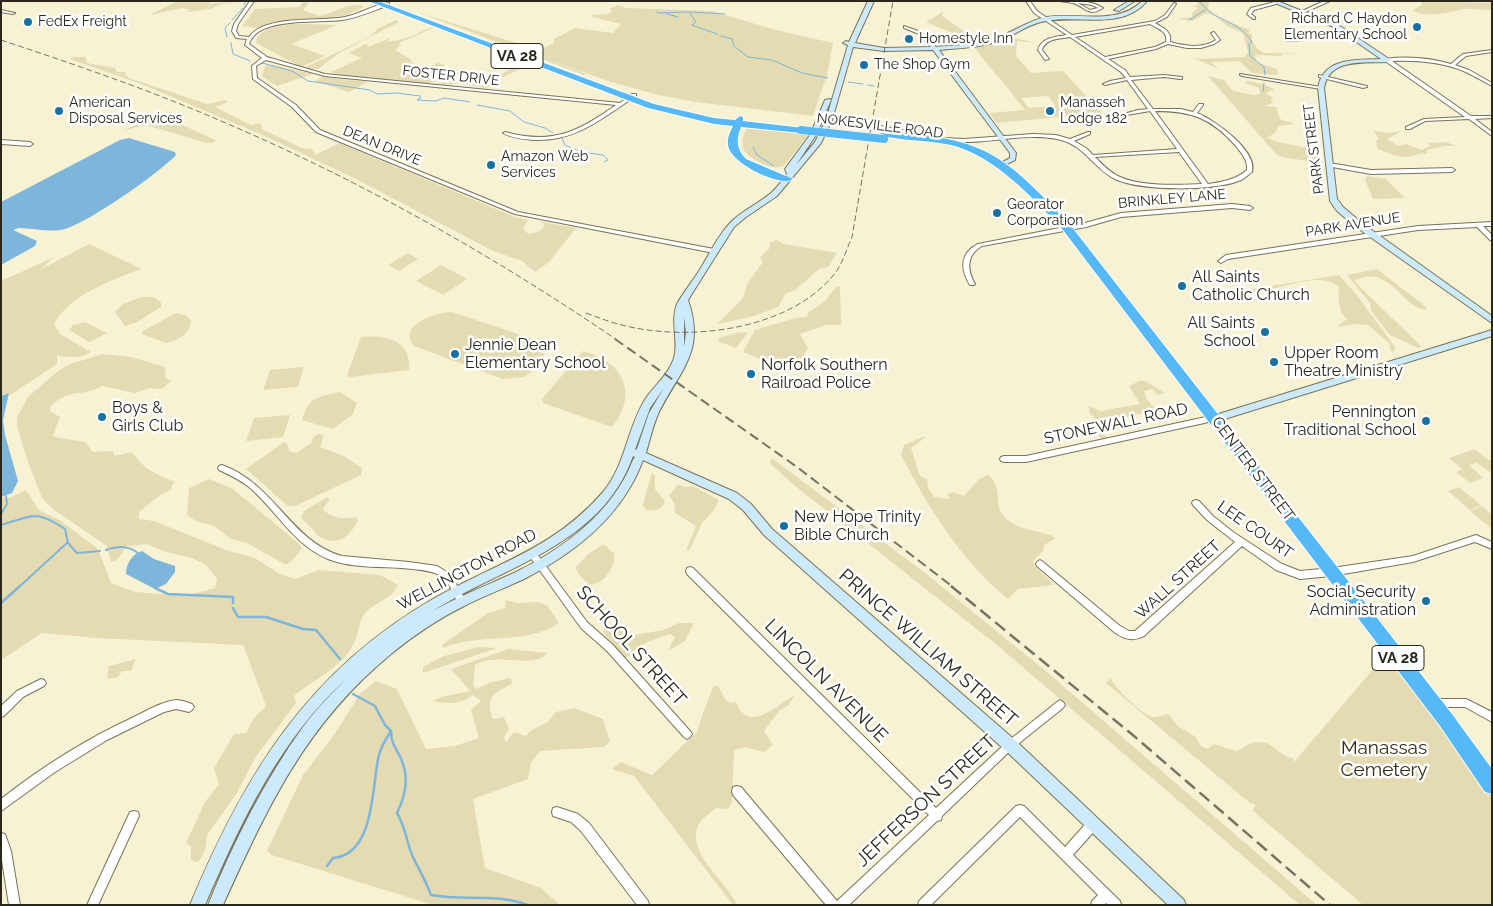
<!DOCTYPE html>
<style>
body{margin:0}
#map{position:relative;width:1493px;height:906px;overflow:hidden;background:#f8f2d5;font-family:Raleway,sans-serif}
canvas{display:block}
.frame{position:absolute;inset:0;border:2px solid #2a271d;pointer-events:none}
</style>
<div id="map">
<canvas width="1493" height="906"></canvas>
<div class="frame"></div>
</div>
<script>
const ctx = document.querySelector('canvas').getContext('2d');
ctx.lineJoin = 'round';
function paint(path, color) { ctx.fillStyle = color; ctx.fill(path, 'evenodd'); }
function strokePath(path, color, width, dash) { ctx.strokeStyle = color; ctx.lineWidth = width; ctx.lineCap = dash ? 'butt' : 'round'; ctx.setLineDash(dash || []); ctx.stroke(path); }
function write(font, color, halo, rows, align = 'center') {
  ctx.font = font + ' Raleway,sans-serif'; ctx.lineWidth = 5; ctx.setLineDash([]); ctx.textBaseline = 'middle'; ctx.strokeStyle = halo; ctx.fillStyle = color; for (const [text, x, y, turn = 0] of rows) {
    ctx.save(); ctx.translate(x, y); ctx.rotate((+turn || 0) * Math.PI / 180); ctx.textAlign = isNaN(turn) ? turn : align; if (halo) ctx.strokeText(text, 0, 0); ctx.fillText(text, 0, 0); ctx.restore();
  }
}
paint(new Path2D(`
 M178,1H215L207,4L244,1L222,4L210,9L187,12L186,11L191,10L182,8L149,15Z
 M304,1H314L309,2L303,10L319,16C332,14 353,0 364,7L344,16L283,21L257,28L242,26L255,9L299,7Z
 M1196,1H1209L1208,10L1219,18L1250,30L1248,32L1253,36L1251,39L1257,48L1264,53H1299L1280,54L1283,56L1255,55L1256,62L1277,69L1278,74L1276,75L1252,73L1239,61L1210,62L1220,69L1193,58L1202,59L1244,57L1248,53L1243,33L1227,26L1216,17L1207,13L1192,21L1178,19L1193,17L1191,14L1198,8L1193,6L1199,5Z
 M1420,1L1492,3V10C1483,10 1472,8 1464,9C1450,12 1425,19 1413,10L1423,4Z
 M618,5L625,8L712,11L776,30L833,43L827,75L813,116L696,102L658,95L611,82L533,54L586,74L584,75L420,13L539,50L554,43V39L575,28L613,33L621,24L593,17L591,15L608,14L612,10L609,9Z
 M943,12L942,16L973,37L964,38L926,22Z
 M396,20L399,22L339,53L318,69L304,68L369,37L379,28Z
 M306,24L337,25L291,44L325,56L301,67L256,43L257,37C269,25 290,24 306,24Z
 M431,27L433,28L399,43L401,45L398,46L399,47L395,50L412,60L411,62L420,67H427L424,70L433,68L430,67L438,63L445,65L437,70L449,67L466,74L425,84L347,77L331,72L362,58L349,53L365,44H370L367,45L368,47L388,39H390L385,42C405,40 413,36 431,27Z
 M1009,37L1037,43L1017,41L1016,56L1031,73L1063,71L1102,113L996,123L990,113L1025,110L998,76L1011,75L997,76L974,47ZM1048,96L1056,106L1029,108L1021,98Z
 M504,55L521,62L520,69L504,77L492,75L503,73L514,67L500,57Z
 M74,57H85L87,63L115,68L117,72H126L125,74L129,78L207,104L226,100L228,102L215,107L251,125L260,123L263,130L302,148L312,149L315,155L339,143L515,217L528,220L523,228L527,233C534,235 542,231 545,224L539,221L576,228L549,262L535,272L522,261L493,251L356,179L267,137L141,84L70,59Z
 M272,65L313,74L277,86L262,76L265,66Z
 M323,76L324,77L368,82L349,92L315,81Z
 M1208,76L1224,80L1232,90L1242,93L1255,95L1260,94L1259,88L1245,83L1246,81C1258,83 1264,83 1275,90L1266,93L1274,99L1270,100L1273,103L1264,106L1276,107L1280,119L1295,124L1278,126L1276,132L1267,138L1278,142L1313,149L1319,156L1320,163L1282,157L1276,154Z
 M488,78L502,79C485,95 479,84 461,84C452,83 443,86 433,84L468,80L481,83L482,80Z
 M159,114L215,140V142L207,143L146,125L122,131Z
 M752,127L810,133L784,166C770,171 751,160 743,149L742,140L746,129Z
 M1374,131L1390,133L1402,131L1387,139L1398,146L1406,144L1422,150L1430,146L1428,143L1447,142L1455,146H1445L1427,150V154C1419,152 1416,156 1408,157C1396,158 1386,151 1377,149L1376,140H1379Z
 M1367,176L1386,179L1405,198L1373,199L1365,180Z
 M777,240L784,244L837,253L828,267L819,269L795,290L785,294L779,306L773,309L751,317L717,324L743,298L747,284L763,262L760,257L769,249L770,242Z
 M89,244L142,269C113,279 69,295 54,324L60,334L91,352C81,359 69,358 57,355V364L10,395L9,393L1,396V281L54,257L40,270Z
 M408,253L418,259L399,271L388,265Z
 M441,265L467,279L443,295L416,281Z
 M1377,269L1425,306L1427,310C1399,307 1392,264 1355,280V282L1422,347L1418,348L1390,335L1371,311L1370,303L1347,275Z
 M1339,275L1356,294L1395,347V351H1390V344L1368,325L1356,324L1337,327L1347,319C1339,313 1337,297 1339,287C1314,266 1268,299 1240,291Z
 M840,286L841,325H826L800,334L808,348L792,372L743,352L755,330L795,318L807,317L808,313L825,301L836,287Z
 M141,297H153L161,302V307L137,322L125,326L115,312L123,304Z
 M452,312L536,340L545,350L542,364L524,377L503,379L414,346C396,325 437,312 452,312Z
 M176,313L187,316L191,321C190,334 177,341 166,343L142,334L143,331Z
 M85,322L107,333L89,342L69,330L73,325Z
 M740,332L748,333L736,348L718,341L719,338Z
 M361,337C386,335 412,340 409,370L350,377L347,375Z
 M583,351C622,361 640,393 612,427L543,403L542,399Z
 M103,354L131,357L165,367L166,378L171,381L162,389L150,388L135,393L102,386C81,398 70,387 50,407V411L60,417L53,435L55,437L85,442L93,452L113,451L115,456L131,452C135,455 136,458 139,461C150,473 162,476 175,482L172,485V489L160,495L139,512V519L154,521L226,550L255,558L278,573L295,579L319,570L380,575L398,585C392,599 378,601 368,610C357,620 360,634 353,645C341,668 313,680 294,696L296,703L255,758L237,793L207,835L205,850L199,861L195,862L191,859V847L186,843L205,802L219,784L214,768L234,734L246,733L254,718L266,706L243,645L96,638L42,633L1,660V497L9,498L26,490L39,510L61,521L98,549L111,583L135,592L185,596L215,588L217,579L206,565L192,558L163,551L147,544L127,546L117,560L111,562L107,546L53,509L42,498L28,462L17,427V417L28,397L58,371L70,364Z
 M304,367L298,387L263,390L270,370Z
 M1139,381H1145L1165,393L1157,395L1152,389L1144,391L1146,398L1156,410L1098,423L1108,440L1103,441L1096,432L1095,424L1091,422L1095,417L1090,414L1088,406L1101,411L1140,404L1129,386Z
 M340,392L357,403L353,414L333,429L302,420C309,396 318,397 340,392Z
 M290,415L283,437L246,441L254,418Z
 M319,434L324,435L320,447L344,456L362,468L361,475L295,506H288L246,469L284,442L287,443L289,451L296,453L311,443L313,437Z
 M923,437H926L911,448L920,476L927,479L928,488L934,497L950,499L947,494L953,492L964,496L979,479L988,475C1002,485 995,504 1002,514C1015,532 1040,529 1056,538L1044,545L1043,551L1033,561L1034,565L1054,585L1018,589L1008,599C962,562 928,507 901,455L904,445Z
 M1475,449L1488,460L1492,459V473L1477,463L1469,465L1483,478L1470,483L1456,472L1462,469L1449,458Z
 M773,459L925,573L1047,672L1317,905H1300L997,645L790,482L771,464L770,460Z
 M652,472L655,476V489L665,502C661,510 654,511 646,510L643,505Z
 M209,479L233,489L297,542L302,548L293,560L286,565L247,543L231,539L214,526L196,521L187,515L189,488Z
 M678,484L685,487L693,486L719,500L714,510L702,523L690,549L686,551L696,526L675,513L674,503L669,496Z
 M1459,487L1481,505L1470,510L1448,491Z
 M327,497L330,499L323,509C331,519 344,519 356,517L358,521C347,540 336,547 317,535C313,527 306,525 301,517L304,511Z
 M1482,506L1492,515V529L1470,511Z
 M602,545L607,546L609,550L614,553C617,566 604,584 590,585L581,577L575,568L588,554Z
 M506,600L518,603L537,602L547,605L559,623C525,646 480,632 443,648L442,645L488,613L505,608Z
 M616,622L628,633L635,635L663,630L679,623H694L685,641L668,651L675,637L670,634L647,642L626,658L605,635L604,631Z
 M479,647L497,648L423,673V667L444,656Z
 M508,649L547,653C536,670 496,651 475,665L473,685L476,689L492,682L511,678L512,684C494,693 485,696 493,719L504,717L509,730L504,737L506,742L514,732L526,736L530,731L548,722L556,712L574,708L603,719L610,742L604,747L540,751L531,763L528,779L473,799L485,868L541,888L560,905H433L272,855L267,851L303,775L334,735L360,694L376,681L397,689L426,749L455,746L479,738L471,710L481,701L473,695C460,705 448,704 432,701L441,697L470,691L451,669Z
 M1387,653L1492,791V905H1363L1252,810L1256,805L1250,803L1106,683L1111,678C1113,687 1142,714 1152,717C1157,718 1163,715 1168,714L1179,727L1196,737L1201,746L1207,749L1214,744L1235,751C1243,750 1248,742 1257,742C1275,741 1280,758 1293,758L1294,762Z
 M136,659L131,671H122L118,677L107,679L109,666Z
 M714,686L719,687L725,699L730,703L736,702C738,705 739,710 742,712C756,728 784,700 795,695L789,705L779,711L764,731L773,745L764,752L745,747L734,750L732,802L728,809L716,808C711,812 705,816 701,821C681,849 726,880 737,905H733L634,776L612,769L621,762L652,775L697,732C698,727 712,688 714,686Z`), '#e4dbb2');
paint(new Path2D(`
 M129,138L175,152L176,155C158,174 89,222 65,229C50,233 33,228 19,228L13,230L37,241L35,246L1,265V202L120,140Z
 M9,393L3,420L5,435L18,481L12,493L1,497V396Z
 M142,551L154,559L175,566V572L166,584L155,589L126,574C126,564 132,554 142,551Z`), '#7eb5da');
strokePath(new Path2D(`
 M1199,1C1217,24 1235,17 1252,42L1249,44L1250,56L1264,67L1265,75
 M244,5L246,1
 M656,11L658,13L688,12
 M667,14L678,17
 M232,20L243,8
 M1189,20L1205,10
 M717,34L692,25L696,22L689,12L725,14
 M721,36L732,39L734,46L748,57L772,60L802,73L828,78
 M227,37L225,28L230,23
 M231,43L233,54L250,61
 M262,63L292,71L308,81L370,90L377,94L397,93L420,96L421,98L417,100L436,101L444,98L470,102
 M848,82L863,84
 M868,85L874,86
 M1263,91L1264,83
 M477,105L510,111L524,122L545,128L553,133
 M562,138L565,145L581,152L603,155L608,160L604,162
 M753,147L757,155L774,166`), '#7eb5da', 1);
strokePath(new Path2D(`
 M1,514L7,504L6,496
 M1,525C33,516 35,509 65,529L68,543L77,553L100,551
 M106,550C118,546 129,545 139,554
 M19,587L68,542`), '#7eb5da', 2);
strokePath(new Path2D(`
 M155,588L168,594L233,597V603
 M1,603L20,586
 M233,608L238,617H266L303,629L316,630L340,659
 M353,694L375,706L385,725L391,731C391,747 399,750 403,764C409,781 405,797 397,813C406,828 406,840 412,855C418,868 426,881 431,895C464,901 496,893 528,905
 M327,866L333,858C374,855 372,789 378,759C380,748 385,740 391,731`), '#7eb5da', 2.5);
const street = new Path2D(`
 M250,1H254L238,24L236,31L239,36L249,37C265,14 320,22 345,17C360,14 375,4 389,3V5C374,10 358,18 342,20C320,23 267,18 253,37C251,39 250,41 249,44L267,57L325,74L620,103L632,94H636V96C602,118 576,142 533,140C523,139 511,138 503,133L505,132C552,145 578,132 616,105L325,76L266,60L256,66L257,78L296,105L320,130L518,212L714,249L717,251L714,253L515,214L316,132L292,107L253,79L252,66L262,58L245,45L247,39L236,38L232,31L234,24Z
 M1026,1H1030L1037,11L1072,35L1155,21L1165,15L1174,3L1176,4L1167,17L1155,23C1163,28 1172,31 1170,42C1185,46 1202,49 1216,40L1211,33L1214,32L1220,40L1214,44L1201,48H1187L1168,44L1156,49L1108,59L1125,70L1130,77L1164,75L1182,77V79H1180L1164,77L1131,80L1153,109H1181L1193,112L1199,104H1203V105L1197,113C1215,120 1258,151 1252,172C1249,174 1246,177 1243,179C1217,192 1141,191 1115,179C1093,168 1084,144 1057,139C1027,133 996,142 965,142C939,143 906,133 879,128V127L881,126L944,138L964,139L1033,134L1056,135L1070,139L1088,132H1090V134L1074,141L1086,148L1093,155L1177,149L1150,111L1127,115V113L1138,110L1148,109L1127,80L1105,85L1103,84L1110,81L1126,78L1121,72L1070,37C1059,39 1046,38 1042,50L1049,59L1045,60L1038,50C1042,37 1055,37 1067,35L1034,13ZM1150,24C1158,29 1168,31 1166,42L1155,47L1105,57L1075,37ZM1155,111C1192,111 1211,118 1236,146C1242,154 1248,160 1247,170C1235,180 1222,182 1208,184ZM1179,152L1202,184C1178,185 1143,187 1120,177C1110,173 1103,165 1095,157Z
 M1060,1C1074,1 1092,0 1103,8C1088,18 1085,6 1073,3C1069,2 1064,2 1060,1ZM1078,3L1092,5L1098,8L1090,10Z
 M1324,1H1330L1301,14L1298,13Z
 M1275,2L1277,3L1276,4L1254,10L1251,14L1255,17V19H1253L1247,14L1251,8Z
 M1,10L15,13L13,14L1,12Z
 M904,26L921,32L935,46L931,47L919,34L904,28Z
 M1352,35H1353V37L1288,41L1286,40L1288,39Z
 M1492,50V52L1466,56L1455,65L1469,70L1492,83V86C1484,82 1476,77 1468,73C1444,62 1417,60 1392,61L1471,116H1492V118L1475,119L1492,132V136L1469,119L1425,121L1410,129H1406V127L1424,119L1465,117L1385,61V59C1407,56 1430,58 1451,64L1463,54Z
 M1240,74L1321,87L1323,88L1321,89L1242,76L1240,75Z
 M1319,75L1367,86V87L1363,88L1319,77Z
 M1,140L30,142L33,144L30,146L1,144Z
 M1329,163L1371,170L1452,168L1455,170L1452,172L1371,174L1327,166L1326,165Z
 M1232,204L1250,206L1253,208L1250,210L1232,208L1121,217L1086,227L982,246C966,255 967,270 975,284L974,285H970C960,269 960,253 978,244L1085,223L1121,213Z
 M1492,222V226H1483L1492,235V241L1490,240L1477,227L1418,230L1228,259L1221,263L1218,261L1226,255L1418,226Z
 M1215,415L1219,418L1218,420L1026,462H1004L1001,461L1000,459L1001,457L1004,456H1026Z
 M222,465C275,484 290,541 342,556L409,562L437,566L450,574L463,596L462,599L459,600L456,599C452,591 449,581 441,576C433,571 422,570 412,569C385,566 354,569 328,559C294,545 276,510 249,487C240,480 230,475 219,470L218,468L219,466Z
 M1196,500L1199,501L1213,516L1233,532L1282,564L1300,571L1332,568L1413,556L1476,535L1492,542V549L1475,542L1413,562L1332,576L1300,579L1276,570L1242,546L1144,636C1132,642 1124,639 1114,632L1037,566L1036,564L1037,562L1040,560L1043,562L1120,626L1129,631H1135L1235,542L1207,520L1193,505L1192,503L1193,501Z
 M534,553L537,554L587,622L613,645L690,731L692,734L690,737L687,739L684,737L607,651L581,628L531,558L530,556L531,554Z
 M690,567L693,568L936,808L1007,742L1057,702L1060,700L1063,702L1065,705L1063,708L1013,748L942,816L941,820L937,821L849,905H826L733,795L732,791L733,787L737,786L741,787L837,901L929,815L687,574L686,571L687,568Z
 M41,679L44,680L46,683L44,686L23,697L4,716L1,717V706L17,691Z
 M1433,699H1466L1492,712V722L1465,707H1433L1430,706L1428,703L1430,700Z
 M176,700L183,701L192,704L194,707L192,710L189,712L176,709L164,712L107,740L55,772L1,811V799C42,767 86,739 134,717C148,710 161,702 176,700Z
 M1020,805L1024,806L1065,847L1090,819L1094,818L1098,819L1099,823L1098,827L1073,855L1120,901L1121,905H1108L1106,903L1104,905H1091L1092,901L1098,895L1020,817L931,905H918L919,901L1016,806Z
 M557,807L578,814L589,823L648,901L649,905H637L581,831L571,822L553,816L552,812L553,808Z
 M134,811L138,812L139,816L98,905H87L130,812Z
 M1,833L5,834L11,851L20,905H9L1,854Z`);
const secondary = new Path2D(`
 M868,1H874L855,43L884,48L931,47V45L933,44L936,47C955,45 975,46 993,39C1012,33 1027,21 1046,17C1077,12 1118,26 1142,1H1147C1121,32 1076,13 1041,22C1025,26 1012,37 996,42C977,48 958,48 939,50L1016,153L1015,160L999,168L997,167V165L1010,158V153L933,50L884,51L853,47L832,120L821,143L777,196L746,217L734,227L688,300C706,352 680,370 659,412C653,425 650,439 646,453L737,493L751,504L772,529L1015,740L1184,900L1186,905H1168L1005,750L764,535L743,510L729,499L643,460C623,515 576,552 526,578C505,588 484,596 464,606C438,619 414,635 391,654C305,725 268,806 223,905H208C233,843 264,781 303,727C317,708 333,692 349,676C279,740 242,820 205,905H190C244,775 308,671 433,599C496,563 554,549 603,492C626,465 627,427 646,398C655,385 669,374 674,358C679,341 670,321 677,304C683,293 692,282 699,271C709,255 718,235 731,222C743,210 758,204 771,193C777,188 782,180 787,174L785,169L810,135L825,100L830,99L831,100L816,135L796,165L815,142L826,120L848,45L843,43L846,41L849,42ZM684,317L686,333L684,347ZM664,388L649,413L637,449L635,450L650,408ZM633,456L635,457L633,460C613,512 564,548 516,572C488,585 459,596 433,611C505,565 601,546 633,456Z
 M1129,1H1135L1119,11L1114,10Z
 M1270,1H1277L1340,26L1389,59L1390,60L1387,62C1363,63 1329,58 1324,88L1337,199L1343,207L1362,223L1492,316V323L1356,227L1337,211L1330,201L1318,88C1323,57 1356,60 1381,59L1336,28Z
 M1492,330V336L1215,422L1210,418L1212,416Z`);
const highway = new Path2D(`
 M368,1H378L654,104L714,118L735,120L740,116L743,117V121L804,128V132L801,133L741,127C736,139 736,149 746,159L793,179C782,188 730,164 728,145C727,138 730,132 733,126L714,124L648,108Z
 M885,131C917,134 950,136 980,149C1015,164 1044,198 1071,226L1452,714L1492,769V794L1485,792L1440,726L1063,230C1031,197 997,157 951,145C928,140 904,141 882,136L880,134Z`);
strokePath(street, '#797359', 2);
strokePath(secondary, '#797359', 2);
strokePath(highway, '#fff', 2);
paint(street, '#fff');
paint(secondary, '#cceafc');
paint(highway, '#56b8f4');
strokePath(new Path2D(`
 M1,40C73,64 144,88 214,118C354,177 491,254 617,340
 M586,313C597,317 607,321 618,324C686,343 791,331 836,272C843,262 847,248 852,237L893,1`), '#777362', 1, [6, 3]);
strokePath(new Path2D(`
 M615,339L797,467L953,587`), '#777362', 2, [10, 5]);
strokePath(new Path2D(`
 M951,586L1134,736L1330,905`), '#777362', 2.5, [13, 6]);
const highwayBridge = new Path2D(`
 M801,130L884,139`);
strokePath(highwayBridge, '#fff', 9, []);
strokePath(highwayBridge, '#56b8f4', 8);
for (const [x, y, r, color] of [
 [28,22,5,"#1871a0"],
 [1417,27,5,"#1871a0"],
 [909,39,5,"#1871a0"],
 [864,65,5,"#1871a0"],
 [59,111,5,"#1871a0"],
 [1050,111,5,"#1871a0"],
 [491,165,5,"#1871a0"],
 [997,213,5,"#1871a0"],
 [1182,286,5,"#1871a0"],
 [1265,332,5,"#1871a0"],
 [455,354,5,"#1871a0"],
 [1274,362,5,"#1871a0"],
 [751,374,5,"#1871a0"],
 [102,417,5,"#1871a0"],
 [1426,421,5,"#1871a0"],
 [784,526,5,"#1871a0"],
 [1426,601,5,"#1871a0"]
]) { const dot = new Path2D(); dot.arc(x, y, r, 0, 2 * Math.PI); ctx.fillStyle = color; ctx.fill(dot); strokePath(dot, '#fff', 2); }
write('14px', '#2a271d', '#fff', [
 ["Richard C Haydon",1407,19,"right"],
 ["Elementary School",1407,35,"right"],
 ["FedEx Freight",38,22],
 ["Homestyle Inn",919,39],
 ["The Shop Gym",874,65],
 ["American",69,103],
 ["Disposal Services",69,119],
 ["Manasseh",1060,103],
 ["Lodge 182",1060,119],
 ["Amazon Web",501,157],
 ["Services",501,173],
 ["Georator",1007,205],
 ["Corporation",1007,221]
], 'left');
write('14px', '#2a271d', '#fff', [
 ["FOSTER DRIVE",451,76,6],
 ["NOKESVILLE ROAD",880,126,7],
 ["DEAN DRIVE",382,146,22],
 ["PARK STREET",1314,149,-97],
 ["BRINKLEY LANE",1172,199,-5],
 ["PARK AVENUE",1353,225,-9]
]);
for (const [x, y, w] of [
 [517,56,52],
 [1398,658,52]
]) { const box = new Path2D(); box.roundRect(x - w / 2, y - 12.5, w, 25, 4); ctx.fillStyle = '#fff'; ctx.fill(box); strokePath(box, '#2a271d', 1); }
write('bold 15px', '#2a271d', null, [
 ["VA 28",517,56],
 ["VA 28",1398,658]
]);
write('16px', '#2a271d', '#fff', [
 ["All Saints",1192,277],
 ["Catholic Church",1192,295],
 ["All Saints",1255,323,"right"],
 ["School",1255,341,"right"],
 ["Jennie Dean",465,345],
 ["Elementary School",465,363],
 ["Upper Room",1284,353],
 ["Theatre Ministry",1284,371],
 ["Norfolk Southern",761,365],
 ["Railroad Police",761,383],
 ["Boys &",112,408],
 ["Girls Club",112,426],
 ["Pennington",1416,412,"right"],
 ["Traditional School",1416,430,"right"],
 ["New Hope Trinity",794,517],
 ["Bible Church",794,535],
 ["Social Security",1416,592,"right"],
 ["Administration",1416,610,"right"]
], 'left');
write('16px', '#2a271d', '#fff', [
 ["STONEWALL ROAD",1116,424,-12],
 ["CENTER STREET",1253,469,53],
 ["LEE COURT",1255,530,35],
 ["WELLINGTON ROAD",467,570,-28],
 ["WALL STREET",1178,580,-42]
]);
write('19px', '#2a271d', '#fff', [
 ["SCHOOL STREET",631,646,48],
 ["PRINCE WILLIAM STREET",928,648,41],
 ["LINCOLN AVENUE",826,681,45],
 ["JEFFERSON STREET",926,801,-43]
]);
write('19px', '#332d12', '#fff', [
 ["Manassas",1384,748],
 ["Cemetery",1384,770]
]);
</script>
